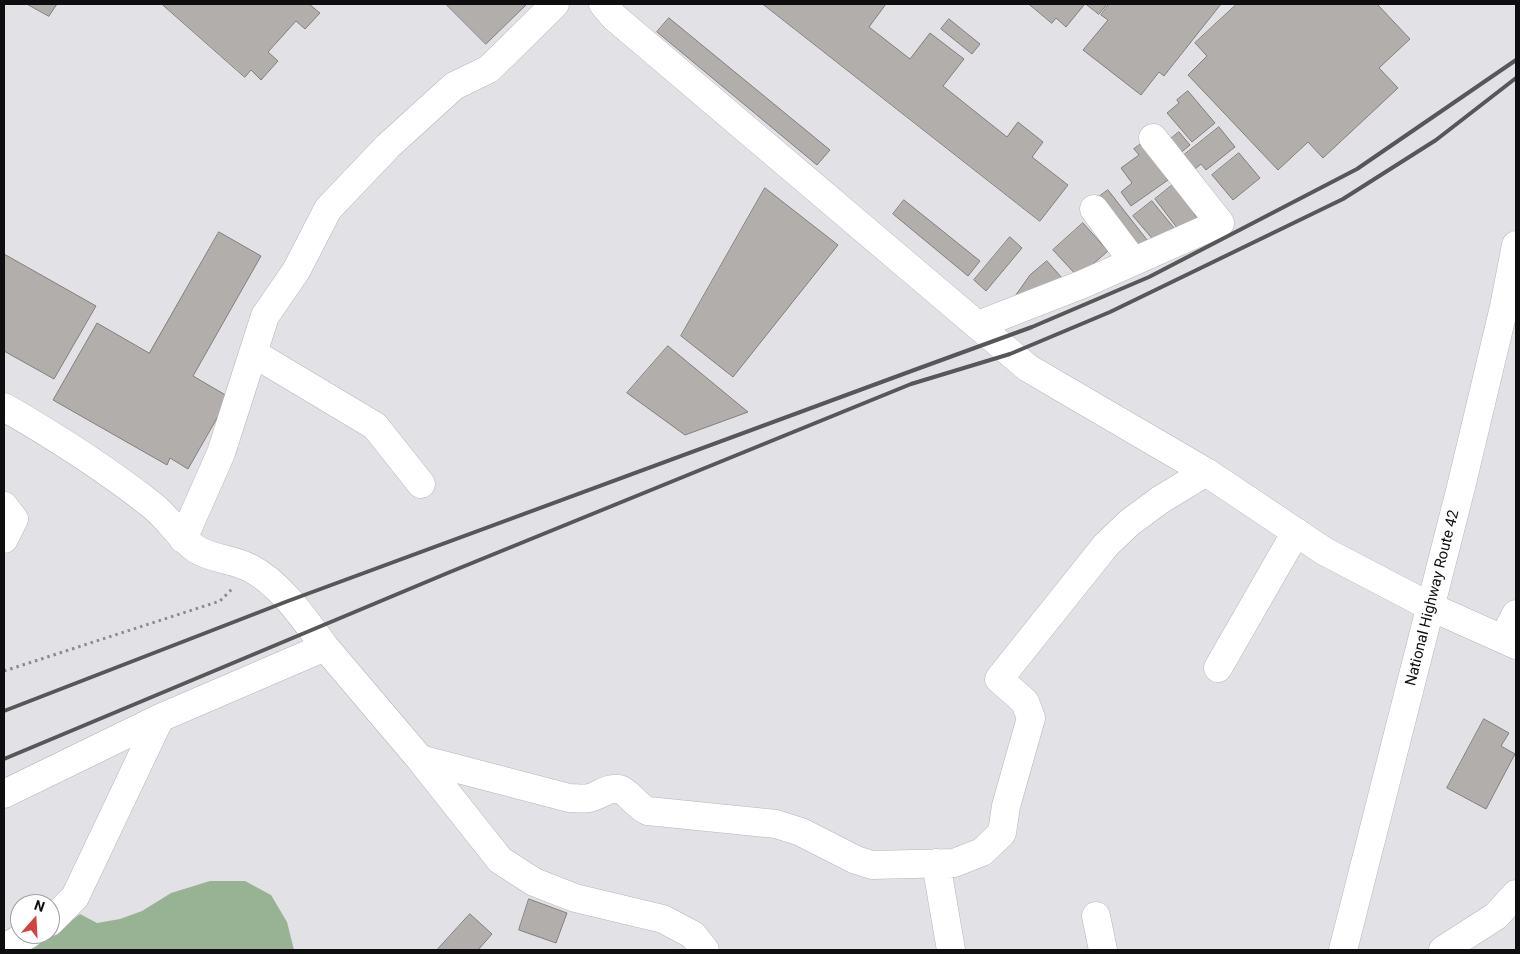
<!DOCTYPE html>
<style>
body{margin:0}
#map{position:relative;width:1520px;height:954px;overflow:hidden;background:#e2e2e6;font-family:Roboto,sans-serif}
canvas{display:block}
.frame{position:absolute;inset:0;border:5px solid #0e0e10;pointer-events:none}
.north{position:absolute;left:10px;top:894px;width:50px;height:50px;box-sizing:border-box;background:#fff;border:1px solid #9f9f9f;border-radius:50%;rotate:19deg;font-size:14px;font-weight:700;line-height:20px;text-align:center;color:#0e0e10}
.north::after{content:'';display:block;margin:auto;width:18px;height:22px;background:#d24343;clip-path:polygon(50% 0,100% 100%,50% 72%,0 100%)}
</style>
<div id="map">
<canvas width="1520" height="954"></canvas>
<div class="frame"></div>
<div class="north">N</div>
</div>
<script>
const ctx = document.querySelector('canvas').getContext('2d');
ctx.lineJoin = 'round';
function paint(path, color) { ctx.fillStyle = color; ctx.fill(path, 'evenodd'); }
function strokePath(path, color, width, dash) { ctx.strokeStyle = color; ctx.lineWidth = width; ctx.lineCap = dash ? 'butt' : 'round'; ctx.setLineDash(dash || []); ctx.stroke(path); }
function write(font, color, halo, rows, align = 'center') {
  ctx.font = font + ' Roboto,sans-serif'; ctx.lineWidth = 4; ctx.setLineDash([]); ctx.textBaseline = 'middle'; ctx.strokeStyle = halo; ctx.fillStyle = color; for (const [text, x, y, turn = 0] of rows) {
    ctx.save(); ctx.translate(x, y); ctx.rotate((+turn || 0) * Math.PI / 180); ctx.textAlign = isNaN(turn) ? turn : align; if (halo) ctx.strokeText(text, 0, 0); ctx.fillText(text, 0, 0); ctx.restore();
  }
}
paint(new Path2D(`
 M210,881H245L271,895L287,922L294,950H20L61,929L80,914L97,923L120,919L142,911L171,893Z`), '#98b394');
const building = new Path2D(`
 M27,4H57L49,16Z
 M162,4H309L320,13L305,29L296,21L268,52L278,61L261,80L251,70L245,77Z
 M446,4H527L486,44Z
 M763,4H886L869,27L910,59L930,33L964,59L943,86L1007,137L1018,122L1043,142L1032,157L1068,185L1040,221Z
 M1029,4H1083L1084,5L1066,27L1056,18L1052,23Z
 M1086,4H1107L1099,14Z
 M1109,4H1221L1164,76L1159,72L1141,95L1083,50L1108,20L1101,15Z
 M1237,4H1377L1410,39L1379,68L1398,88L1323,158L1308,142L1278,170L1188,75L1207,56L1195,43Z
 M669,18L830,150L817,165L657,32Z
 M949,19L980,44L972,54L941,29Z
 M1188,91L1215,123L1192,142L1167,113L1179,103L1177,100Z
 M1219,127L1235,147L1206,170L1201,164L1190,173L1179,159Z
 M1179,132L1190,145L1177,156L1166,143Z
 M1141,144L1168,180L1131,206L1121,192L1132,183L1121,168L1139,155L1134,149Z
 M1239,153L1260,178L1233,200L1212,175Z
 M1175,183L1197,212L1194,214L1199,220L1181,233L1155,199Z
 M765,188L838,245L733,377L681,336Z
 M1108,190L1151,245L1143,251L1100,196Z
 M904,200L980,261L968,276L893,214Z
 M1152,201L1174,228L1156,243L1133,216Z
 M1083,223L1108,251L1078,277L1053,250Z
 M219,232L261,256L193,376L229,397L188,469L170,458L167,465L53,400L97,323L149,353Z
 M1010,237L1022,248L986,291L974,280Z
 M4,254L96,306L54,379L4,351Z
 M1047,261L1062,278L1013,299L1030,275Z
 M668,346L748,412L685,435L627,393Z
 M1484,719L1509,733L1501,746L1515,754L1486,809L1447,788Z
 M529,899L567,913L556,943L519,930Z
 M470,914L492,934L478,950H437Z`);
paint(building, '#b2aeac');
strokePath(building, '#827e7c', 1);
const minor = new Path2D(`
 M603,4L614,17L1028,368L1206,472L1324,551L1431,607L1516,645
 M1094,209L1133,261
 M978,325L1083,284L1220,223L1153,138
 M253,353L375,426L421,484
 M4,407C56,437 106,469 153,506C169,519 179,537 196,549C211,559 233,559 250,568C280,583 305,620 325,647L420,759L500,860L534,882L575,898L663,919L693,935L705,950
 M4,506L14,519L4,539
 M183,539L221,453L265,316L296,271L328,209L388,146L454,86L489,69L555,4
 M1503,639L1516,614
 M1218,668L1296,532
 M420,759L569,798C576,798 583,799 589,798C599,796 608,787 619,789C629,792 636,806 648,811L776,824L801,832L856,860L872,865L954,863L982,852L1002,833L1006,806L1031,718L1025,702L999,679L1106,545L1129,523L1160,500L1206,472
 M4,794L160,718
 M936,863L951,950
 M1096,916L1103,950
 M50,922L75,897L160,718L325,647
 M4,948L29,934
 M1443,950L1496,916L1516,894`);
const highway = new Path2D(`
 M1343,950L1461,487L1504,307L1516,245`);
strokePath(minor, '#b5b5b9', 29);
strokePath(highway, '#b5b5b9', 29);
strokePath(new Path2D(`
 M4,671L220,601L232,589`), '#8b8b8e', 3, [2.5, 4]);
strokePath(minor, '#fff', 28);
strokePath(highway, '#fff', 28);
strokePath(new Path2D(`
 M4,711L288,601L906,373L1032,327L1149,277L1357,169L1516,60
 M4,759L450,572L911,384L1010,354L1110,312L1343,199L1436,140L1516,78`), '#575759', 4);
write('15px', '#0e0e10', '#fff', [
 ["National Highway Route 42",1433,598,-76]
]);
</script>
